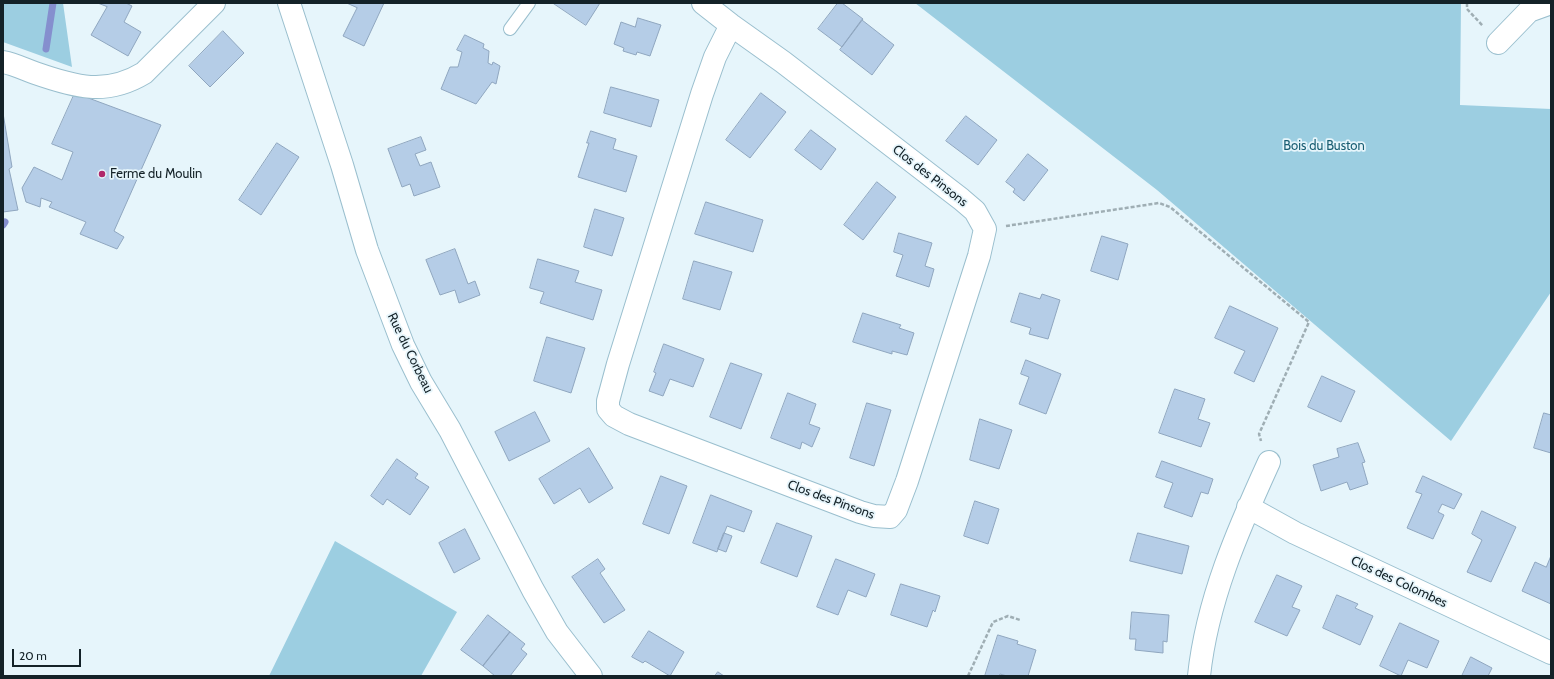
<!DOCTYPE html>
<style>
body{margin:0}
#map{position:relative;width:1554px;height:679px;overflow:hidden;background:#e6f5fb;font-family:Cabin,sans-serif}
canvas{display:block}
.frame{position:absolute;inset:0;border:4px solid #142228;pointer-events:none}
.scale{position:absolute;left:12px;top:649px;width:69px;height:18px;box-sizing:border-box;border:2px solid #142228;border-top:0;padding-left:5px;font-size:12px;line-height:14px;white-space:nowrap;color:#142228;-webkit-text-stroke:3px #e6f5fb;paint-order:stroke}
</style>
<div id="map">
<canvas width="1554" height="679"></canvas>
<div class="frame"></div>
<div class="scale">20 m</div>
</div>
<script>
const ctx = document.querySelector('canvas').getContext('2d');
ctx.lineJoin = 'round';
function paint(path, color) { ctx.fillStyle = color; ctx.fill(path, 'evenodd'); }
function strokePath(path, color, width, dash) { ctx.strokeStyle = color; ctx.lineWidth = width; ctx.lineCap = dash ? 'butt' : 'round'; ctx.setLineDash(dash || []); ctx.stroke(path); }
function write(font, color, halo, rows, align = 'center') {
  ctx.font = font + ' Cabin,sans-serif'; ctx.lineWidth = 3.5; ctx.setLineDash([]); ctx.textBaseline = 'middle'; ctx.strokeStyle = halo; ctx.fillStyle = color; for (const [text, x, y, turn = 0] of rows) {
    ctx.save(); ctx.translate(x, y); ctx.rotate((+turn || 0) * Math.PI / 180); ctx.textAlign = isNaN(turn) ? turn : align; if (halo) ctx.strokeText(text, 0, 0); ctx.fillText(text, 0, 0); ctx.restore();
  }
}
paint(new Path2D(`
 M3,3H63L72,67L3,42Z
 M915,3H1461L1460,105L1551,109V292L1451,441L1157,190Z
 M335,541L457,612L421,676H269Z`), '#9ccee1');
strokePath(new Path2D(`
 M46,49L53,3
 M3,225L5,222`), '#858fce', 7);
const building = new Path2D(`
 M98,3H126L132,6L124,22L141,32L128,56L91,35L107,7Z
 M347,3H384L364,46L343,36L357,8Z
 M553,3H600L586,25Z
 M838,3H842L863,19L842,47L818,29Z
 M638,18L661,25L650,56L637,52L636,55L623,51L624,48L614,44L621,22L635,27Z
 M862,20L894,45L872,75L840,50Z
 M223,31L244,53L210,87L189,66Z
 M465,35L484,44L483,48L489,51L488,63L492,65L493,62L500,66L496,84L492,82L476,104L441,89L450,67H458L462,52L457,50Z
 M611,87L659,100L651,127L604,113Z
 M75,93L161,125L114,231L124,237L117,249L80,234L86,222L49,207L52,202L41,198L40,207L26,202L22,188L34,167L62,180L73,152L52,144Z
 M761,93L786,112L750,158L726,140Z
 M3,113L12,167L9,169L18,210L3,212Z
 M966,116L997,140L978,165L946,141Z
 M811,130L836,149L821,170L795,150Z
 M591,131L616,139L613,149L637,156L626,192L578,177L589,143H587Z
 M421,137L426,150L415,154L420,166L431,162L440,187L414,196L410,184L402,187L388,149Z
 M277,143L299,157L261,215L239,200Z
 M1028,154L1048,170L1024,201L1013,192L1015,189L1006,182Z
 M877,182L896,197L863,240L844,225Z
 M706,202L763,220L753,252L695,234Z
 M595,209L624,218L612,256L584,247Z
 M899,233L932,243L925,266L934,269L929,287L896,276L903,255L894,252Z
 M1102,236L1128,244L1118,280L1091,271Z
 M455,249L468,284L475,281L480,295L459,303L455,290L440,295L426,260Z
 M538,259L579,271L575,282L602,290L593,320L540,303L544,292L530,288Z
 M694,261L732,272L720,310L683,299Z
 M1020,293L1040,299L1042,294L1060,300L1048,339L1029,334L1031,328L1011,322Z
 M1230,306L1278,328L1254,382L1234,373L1245,351L1215,338Z
 M863,313L901,325L899,328L914,333L907,355L892,351V354L853,342Z
 M547,337L585,348L571,393L534,381Z
 M664,344L704,359L693,387L670,379L663,396L649,391L656,373L654,372Z
 M1026,360L1061,374L1046,414L1019,404L1029,377L1021,374Z
 M731,363L762,374L741,429L710,417Z
 M1322,376L1355,391L1341,422L1308,407Z
 M1175,389L1205,399L1198,419L1210,423L1201,447L1159,433Z
 M788,393L816,404L809,424L820,428L812,447L802,442L800,449L771,438Z
 M867,403L891,410L874,466L850,458Z
 M535,412L550,441L509,461L495,432Z
 M1544,413L1551,415V453L1534,448Z
 M980,419L1012,430L999,469L970,460Z
 M1358,443L1365,462L1362,463L1368,484L1350,490L1347,482L1321,491L1313,465L1339,457L1337,449Z
 M589,448L613,488L589,503L580,488L554,504L539,479Z
 M397,459L418,474L415,478L429,487L410,515L387,499L383,505L371,496Z
 M1162,461L1213,479L1208,494L1201,492L1192,517L1164,507L1173,483L1156,477Z
 M661,476L687,486L669,534L643,524Z
 M1423,476L1462,494L1454,509L1442,504L1438,512L1444,515L1433,539L1407,528L1422,494L1416,492Z
 M711,495L752,511L744,532L727,526L717,552L693,543Z
 M975,501L999,509L988,544L964,536Z
 M1482,511L1516,527L1491,582L1467,572L1482,540L1472,534Z
 M777,523L812,536L797,577L761,563Z
 M465,529L480,559L454,573L439,543Z
 M724,533L732,536L726,552L718,549Z
 M1138,533L1189,546L1182,574L1130,561Z
 M1551,556V604L1522,591L1535,562L1546,567Z
 M598,559L605,569L600,573L625,610L604,623L572,577Z
 M836,559L875,574L866,597L848,590L838,615L817,607Z
 M1277,575L1302,586L1292,607L1300,610L1287,636L1255,622Z
 M901,584L940,596L935,612L933,610L927,627L891,615Z
 M1337,595L1358,604L1355,608L1373,616L1360,645L1323,628Z
 M1132,612L1169,615L1167,642L1163,641V653L1135,650L1136,639H1130Z
 M488,615L510,632L483,666L461,650Z
 M1400,623L1439,641L1427,668L1408,660L1401,676L1380,666Z
 M649,631L684,652L670,676L645,661L643,663L632,657Z
 M510,632L525,644L521,649L527,654L510,676H495L483,666Z
 M998,635L1018,641L1017,644L1036,650L1028,676H1007L1000,674L999,676H985Z
 M1471,657L1492,668L1488,676H1462Z
 M718,672L724,676H715Z`);
paint(building, '#b5cde7');
strokePath(building, '#8fa6bf', 1);
const service = new Path2D(`
 M510,29L529,3`);
const minor = new Path2D(`
 M289,3L342,165L367,250L403,345L421,382L450,430L533,590L557,632L591,676
 M703,3L731,25L783,62L961,199L975,211L985,229L979,256L907,481L896,510L890,517L874,516L860,512L629,424L614,416L608,409V401L618,364L702,94L715,57L731,25
 M1498,43L1529,11L1551,3
 M3,62C14,64 24,69 35,73C75,87 106,96 144,73L214,3
 M1248,507L1295,533L1551,653
 M1199,676C1207,600 1238,530 1269,462`);
strokePath(service, '#9abfce', 14);
strokePath(minor, '#9abfce', 24);
strokePath(new Path2D(`
 M1467,3V9L1483,26
 M1006,226L1159,203L1170,207L1309,322L1259,434L1261,441
 M968,676L993,622L1008,616L1020,620`), '#9faeb4', 2.5, [4, 2]);
strokePath(service, '#fff', 12);
strokePath(minor, '#fff', 22);
for (const [x, y, r, color] of [
 [102,174,4,"#b0286b"]
]) { const dot = new Path2D(); dot.arc(x, y, r, 0, 2 * Math.PI); ctx.fillStyle = color; ctx.fill(dot); strokePath(dot, '#e6f5fb', 1.5); }
write('13px', '#185d72', '#e6f5fb', [
 ["Bois du Buston",1324,146]
]);
write('13px', '#142228', '#e6f5fb', [
 ["Ferme du Moulin",110,174]
], 'left');
write('13px', '#142228', '#e6f5fb', [
 ["Clos des Pinsons",930,176,38],
 ["Rue du Corbeau",410,353,64],
 ["Clos des Pinsons",831,500,20],
 ["Clos des Colombes",1399,582,25]
]);
</script>
